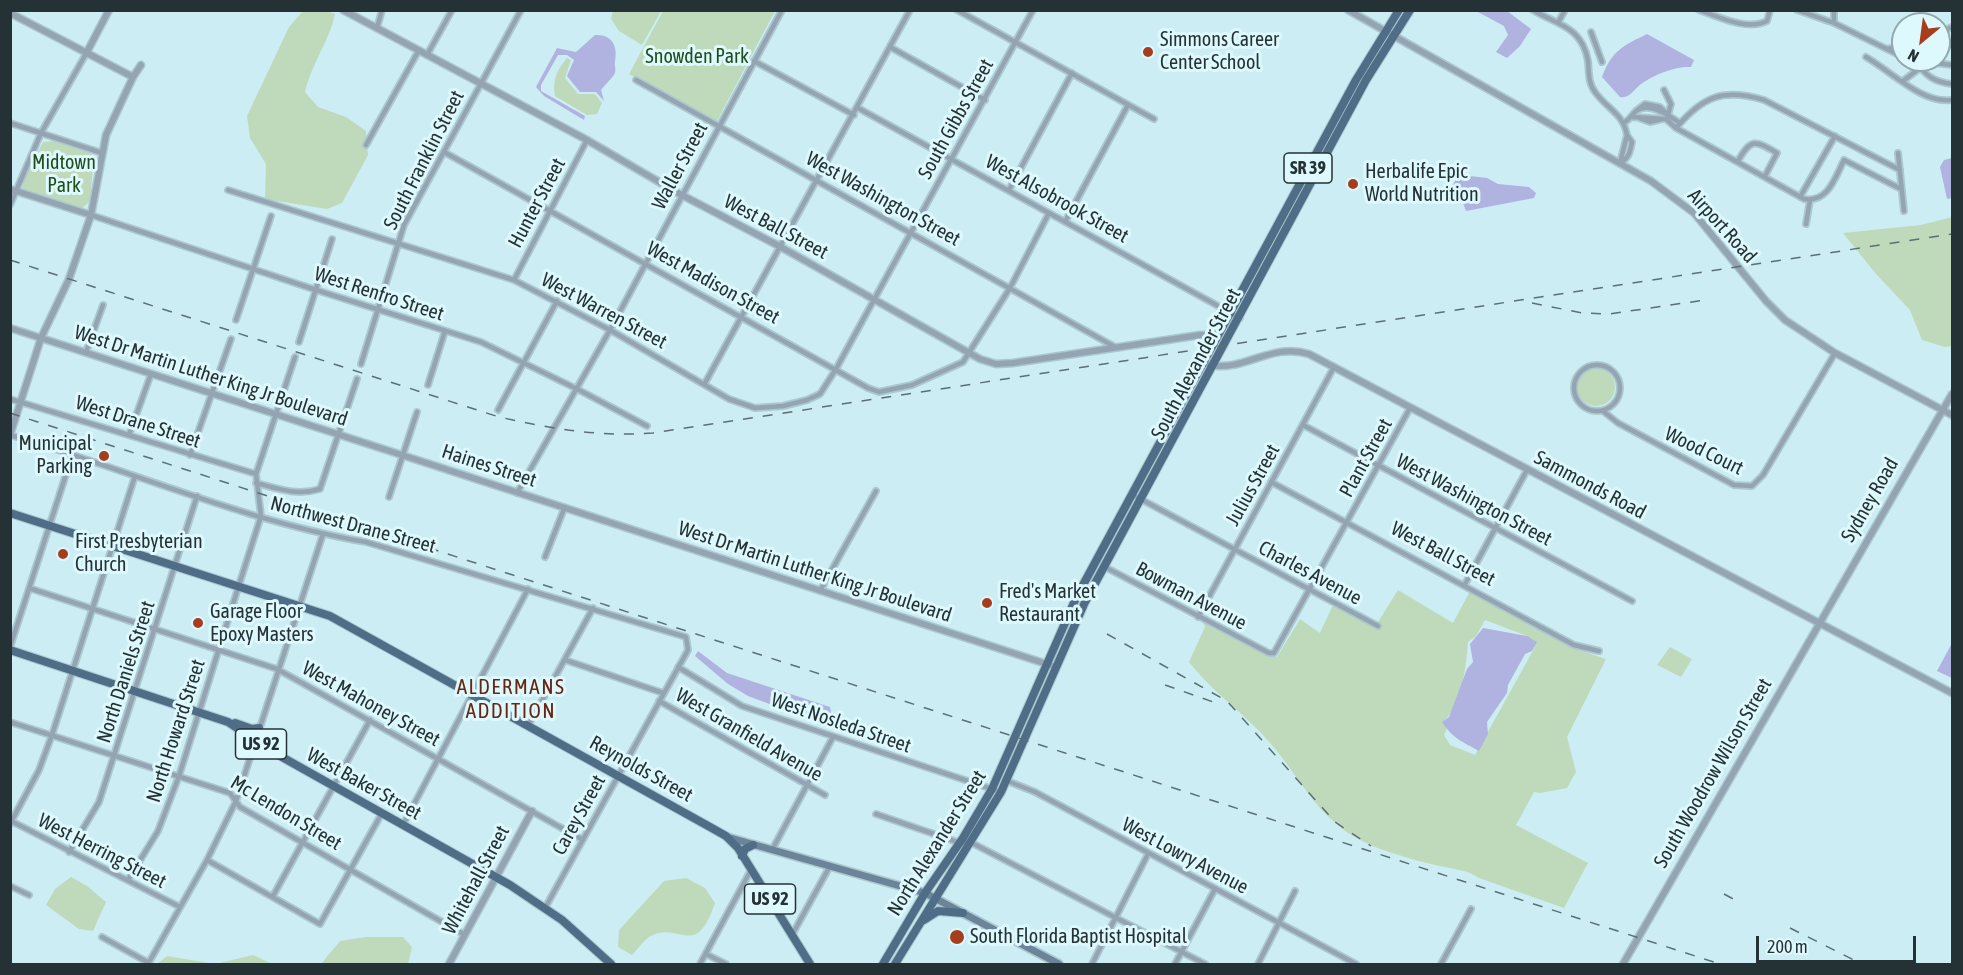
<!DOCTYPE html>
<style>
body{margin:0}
#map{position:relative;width:1963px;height:975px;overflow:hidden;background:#ccedf4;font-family:"Asap Condensed",sans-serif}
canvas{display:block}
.frame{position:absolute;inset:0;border:12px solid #253235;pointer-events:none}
.north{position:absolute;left:1891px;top:12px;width:60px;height:60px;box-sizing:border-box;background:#def9fe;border:2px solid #94a9ae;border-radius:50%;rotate:209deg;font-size:16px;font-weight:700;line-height:24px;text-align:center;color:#253235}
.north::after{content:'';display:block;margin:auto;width:21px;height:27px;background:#a63e1e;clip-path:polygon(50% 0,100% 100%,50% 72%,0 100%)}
.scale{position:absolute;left:1756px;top:936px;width:160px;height:27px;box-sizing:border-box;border:3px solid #253235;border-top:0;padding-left:8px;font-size:18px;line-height:21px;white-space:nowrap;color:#253235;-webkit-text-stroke:4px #def9fe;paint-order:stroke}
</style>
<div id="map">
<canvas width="1963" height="975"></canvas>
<div class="frame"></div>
<div class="north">N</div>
<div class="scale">200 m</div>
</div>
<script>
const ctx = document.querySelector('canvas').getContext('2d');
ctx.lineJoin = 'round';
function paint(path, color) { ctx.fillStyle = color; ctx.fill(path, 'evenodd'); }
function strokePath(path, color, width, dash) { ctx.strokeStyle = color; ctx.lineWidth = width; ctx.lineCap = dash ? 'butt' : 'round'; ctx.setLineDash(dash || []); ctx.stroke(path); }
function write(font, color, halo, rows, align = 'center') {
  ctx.font = font + ' "Asap Condensed",sans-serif'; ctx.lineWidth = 6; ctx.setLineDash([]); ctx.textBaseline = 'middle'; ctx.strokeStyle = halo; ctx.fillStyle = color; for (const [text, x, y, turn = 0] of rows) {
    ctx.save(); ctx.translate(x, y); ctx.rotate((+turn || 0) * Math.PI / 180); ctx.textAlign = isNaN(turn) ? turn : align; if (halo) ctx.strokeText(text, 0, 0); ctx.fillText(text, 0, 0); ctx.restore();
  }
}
paint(new Path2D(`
 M613,10H661V11L642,45L619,31L611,19Z
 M303,11H327L335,14C329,42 311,64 305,92L318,107L346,117L366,131L368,155L342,203L327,209L265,199L266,164L250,138L247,116L289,27Z
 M663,11H775L717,121L629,74Z
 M567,58L571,60L565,78L578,94H595L602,103L597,114L587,115L555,96C552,80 557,70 567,58Z
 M54,141L90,153L94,157L90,201L81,209L22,189L25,178L43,142Z
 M1952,217V346L1945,347L1922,340L1910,310L1876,274L1843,233L1921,225Z
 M1577 387a19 19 0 1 1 38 0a19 19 0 1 1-38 0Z
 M1398,590L1453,623L1470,591L1573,648L1606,659L1567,737L1576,772L1567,788L1540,793L1534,792L1516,825L1588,863L1564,908L1479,878C1467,870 1458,870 1445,867C1427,864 1382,851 1366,843C1313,818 1299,771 1260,732C1237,708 1210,689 1189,662L1205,627L1203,623L1268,656L1277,657L1300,619L1320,633L1333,605L1379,630L1382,625L1378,622ZM1485,620L1527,636L1535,647L1475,755L1450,745L1444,735L1447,728L1443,722C1462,705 1466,667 1468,642L1476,636Z
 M1670,647L1692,659L1681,677L1657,665Z
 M71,877L87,886L106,902L93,931L79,929L46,905L55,889Z
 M686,878L705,888L715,903C695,962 679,919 649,937C643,941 637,950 632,955L618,947L619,930L664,881Z
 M366,937H403L412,947L408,964H321L340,941Z
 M253,955L272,964H157L167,956L215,964Z`), '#bedabb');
paint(new Path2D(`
 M1476,11H1507L1531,29L1520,46L1507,58L1496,52L1508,35L1504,26Z
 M1647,34L1694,60L1691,67C1676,66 1656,74 1644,82C1635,87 1631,99 1620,97L1602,77C1612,50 1623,46 1647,34Z
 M595,35C612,34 618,46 615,61C614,66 617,70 614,75C610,80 605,85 601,90L604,101L596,92H580L567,76L574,60L567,55H558L541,85V91L585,116L584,120L544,96L536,87L557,48L576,52Z
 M1952,158V198L1947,199L1940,167L1944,160Z
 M1462,175L1487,178L1498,184L1529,187L1536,193L1534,198L1466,211L1458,189L1453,185L1456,179Z
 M1483,628L1527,636L1537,642L1532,651L1525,654L1508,685L1507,693L1487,722L1488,734L1479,751C1463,742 1452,738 1442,722L1449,717L1467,669L1473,662L1470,644Z
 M1952,643V678L1937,671Z
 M698,651L727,673L830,707L833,723H821L748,696L728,684L695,656Z`), '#b0b3e0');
const minor = new Path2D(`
 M957,10L1154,119
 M1533,10C1557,25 1582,26 1588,61C1589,71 1588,83 1595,92C1607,109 1623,113 1627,135
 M1699,10C1719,17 1747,31 1767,21L1770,10
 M1797,10L1834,23L1903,57
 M1834,10V23
 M1559,21L1565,10
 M377,28L382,10
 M1591,32L1602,62
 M1939,33L1952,27
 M1939,42L1943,48L1952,45
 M890,47L985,100
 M1887,49L1903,46
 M427,55L452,10
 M1866,57C1892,72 1922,104 1952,100
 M1912,60L1952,65
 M754,61L854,115
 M1915,61C1926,76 1934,82 1952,84
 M636,80L1115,347
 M1903,81L1920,68
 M1664,90L1671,104L1668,115
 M858,108L1240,318
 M1636,111L1645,104L1660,107L1665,112
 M1632,117L1666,119L1676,128L1804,199C1828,203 1835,178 1844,160L1901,189
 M1639,118L1650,122L1662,119
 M1625,122C1630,119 1631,116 1635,112C1648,100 1669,116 1680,123
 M10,123L102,153
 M1676,128C1703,96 1723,88 1764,100L1900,170
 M1627,135L1632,142C1630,152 1629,158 1620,163Z
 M366,145L419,50
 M444,152L868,388L879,392L912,385L963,362L1010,288L1049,213
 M1898,153L1904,211
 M1738,161C1751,138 1755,140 1777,153L1765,176
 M228,190L514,280L610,330L729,399L755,408L783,406L807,400L820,394L836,369L1033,10
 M1009,190L1072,73
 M1800,197L1835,136
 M10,205L41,133L87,52
 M91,215L316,290L481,342L577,389L647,426
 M1065,222L1128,105
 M1806,224L1810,200
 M514,280L587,140
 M236,320L271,216
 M299,342L332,239
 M86,352L103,305
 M361,364L404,225L521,10
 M1574 388a23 23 0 1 1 46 0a23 23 0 1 1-46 0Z
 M705,383L910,10
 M428,385L445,331
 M10,399L256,474
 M498,410L557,301
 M1603,411L1618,423L1734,485L1752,486L1763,475L1835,353
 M1303,425L1632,601
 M10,435C129,470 244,521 366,542L686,637L688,650L545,908
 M129,435L151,374
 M190,455L231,339
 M1271,482L1574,645L1599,651
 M256,483C279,489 297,496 320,489L357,379
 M517,493L610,330L782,10
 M1133,495L1378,626
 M389,497L417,412
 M545,557L564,509
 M1103,566L1269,653H1274L1410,408
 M1465,584L1527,470
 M29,588L277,669L583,840
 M820,591L876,491
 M1198,617L1334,367
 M10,647L72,456
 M565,660L663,693
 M678,667L742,706L1001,792
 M659,701L825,795
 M10,722L230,793L240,807L465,935
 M528,726L593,608
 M1005,780L1035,792L1356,964
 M876,814L960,843H972L1205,964
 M11,821L180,907
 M10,824L39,770L52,735L135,476
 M403,825L528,589
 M772,850L833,737
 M69,852L99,802L197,496
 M207,860L320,924L382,813
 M128,880L158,831L179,776L239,585L261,516L256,474L295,357
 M10,886L29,895
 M273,896L370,720
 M792,935L830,866
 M102,937L149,963
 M706,954L726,964
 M148,964L207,860L236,801L323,534
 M700,964L751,870
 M1092,964L1148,854
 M1175,964L1215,889
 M1258,964L1295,891
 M1441,964L1471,909`);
const tertiary = new Path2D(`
 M343,10L587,140L678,193L779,246L980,359L996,364L1013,363L1200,335H1219
 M1348,10L1651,181L1694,213L1766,301L1785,320L1835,353L1952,415
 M10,13L133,77L106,135L91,215L69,279L41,338L10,435
 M87,52L109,10
 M133,77L141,65
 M10,189L91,215
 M10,328L1056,667
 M1209,365C1245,372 1271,342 1309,354L1952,693
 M449,964L532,811
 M1623,964L1952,394`);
const secondary = new Path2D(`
 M727,837L925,893L1059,964`);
const primary = new Path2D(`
 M10,513L330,616L710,827L726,836L738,848L810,964
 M10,650L228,722L273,752L510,885L562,920L611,964
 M235,723L252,729L259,728
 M742,856L745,849L753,845
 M924,920L938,911L963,913
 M883,964L925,893L963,838L992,789L1076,598L1356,80L1399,10
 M895,964L1001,792L1085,602L1366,80L1410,10`);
strokePath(minor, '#abc8ce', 8);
strokePath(tertiary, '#abc8ce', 9);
strokePath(secondary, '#abc8ce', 10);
strokePath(primary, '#abc8ce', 10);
strokePath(minor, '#94a4b3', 4.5);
strokePath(tertiary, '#94a4b3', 6);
strokePath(secondary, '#6c849a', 7);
strokePath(primary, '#506d87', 8);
strokePath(new Path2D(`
 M10,260L499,417C554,429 597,437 653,433L1952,234
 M1532,303L1582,313L1609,314L1705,300
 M10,413L1720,964
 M1107,634L1227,701L1335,822L1371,846
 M1165,685L1219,704
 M1724,894L1737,901
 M1790,928L1862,964`), '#5c6f74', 1.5, [10, 10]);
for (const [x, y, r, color] of [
 [1148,52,6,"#a63e1e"],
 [1353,184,6,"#a63e1e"],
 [104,456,6,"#a63e1e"],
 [63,554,6,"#a63e1e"],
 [987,603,6,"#a63e1e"],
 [198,623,6,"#a63e1e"],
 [957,937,8,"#a63e1e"]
]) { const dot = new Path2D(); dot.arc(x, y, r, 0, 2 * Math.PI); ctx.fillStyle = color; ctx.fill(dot); strokePath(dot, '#def9fe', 2); }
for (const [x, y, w] of [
 [1308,168,48],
 [261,744,51],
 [770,899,51]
]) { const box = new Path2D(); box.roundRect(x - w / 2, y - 15, w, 30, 4.5); ctx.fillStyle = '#def9fe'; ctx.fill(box); strokePath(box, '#253235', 1.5); }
write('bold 18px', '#253235', null, [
 ["SR 39",1308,168],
 ["US 92",261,744],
 ["US 92",770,899]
]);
write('20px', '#253235', '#def9fe', [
 ["Simmons Career",1160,40],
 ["Center School",1160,63],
 ["Herbalife Epic",1365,172],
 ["World Nutrition",1365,195],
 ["Municipal",92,444,"right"],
 ["Parking",92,467,"right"],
 ["First Presbyterian",75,542],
 ["Church",75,565],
 ["Fred's Market",999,592],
 ["Restaurant",999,615],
 ["Garage Floor",210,612],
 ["Epoxy Masters",210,635],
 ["South Florida Baptist Hospital",970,937]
], 'left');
write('20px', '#204d1b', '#def9fe', [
 ["Snowden Park",697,57],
 ["Midtown",64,163],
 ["Park",64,186]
]);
write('20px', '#253235', '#def9fe', [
 ["South Gibbs Street",956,119,-61],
 ["South Franklin Street",424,160,-63],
 ["Waller Street",680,166,-62],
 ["West Washington Street",883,199,29],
 ["West Alsobrook Street",1057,199,29],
 ["Hunter Street",537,203,-62],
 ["Airport Road",1722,226,48],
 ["West Ball Street",776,227,28],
 ["West Madison Street",713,283,29],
 ["West Renfro Street",379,294,18],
 ["West Warren Street",604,311,28],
 ["South Alexander Street",1196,364,-62],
 ["West Dr Martin Luther King Jr Boulevard",211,376,18],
 ["West Drane Street",138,422,18],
 ["Wood Court",1704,451,26],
 ["Plant Street",1366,458,-61],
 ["Haines Street",489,466,18],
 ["Julius Street",1253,485,-61],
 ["Sammonds Road",1590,485,28],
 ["West Washington Street",1474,500,28],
 ["Sydney Road",1870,500,-60],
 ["Northwest Drane Street",353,525,15],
 ["West Ball Street",1443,554,28],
 ["West Dr Martin Luther King Jr Boulevard",815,572,18],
 ["Charles Avenue",1310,573,28],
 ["Bowman Avenue",1191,596,28],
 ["North Daniels Street",126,672,-72],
 ["West Mahoney Street",371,704,29],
 ["West Nosleda Street",841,723,19],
 ["North Howard Street",176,731,-72],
 ["West Granfield Avenue",749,735,30],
 ["Reynolds Street",641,769,29],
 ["South Woodrow Wilson Street",1713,773,-60],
 ["West Baker Street",364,784,29],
 ["Mc Lendon Street",286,813,31],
 ["Carey Street",579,815,-61],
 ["North Alexander Street",937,843,-58],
 ["West Herring Street",102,851,27],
 ["West Lowry Avenue",1185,856,28],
 ["Whitehall Street",476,880,-62]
]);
ctx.letterSpacing = '1.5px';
write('21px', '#682612', '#def9fe', [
 ["ALDERMANS",511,687],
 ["ADDITION",511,711]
]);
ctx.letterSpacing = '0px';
</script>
